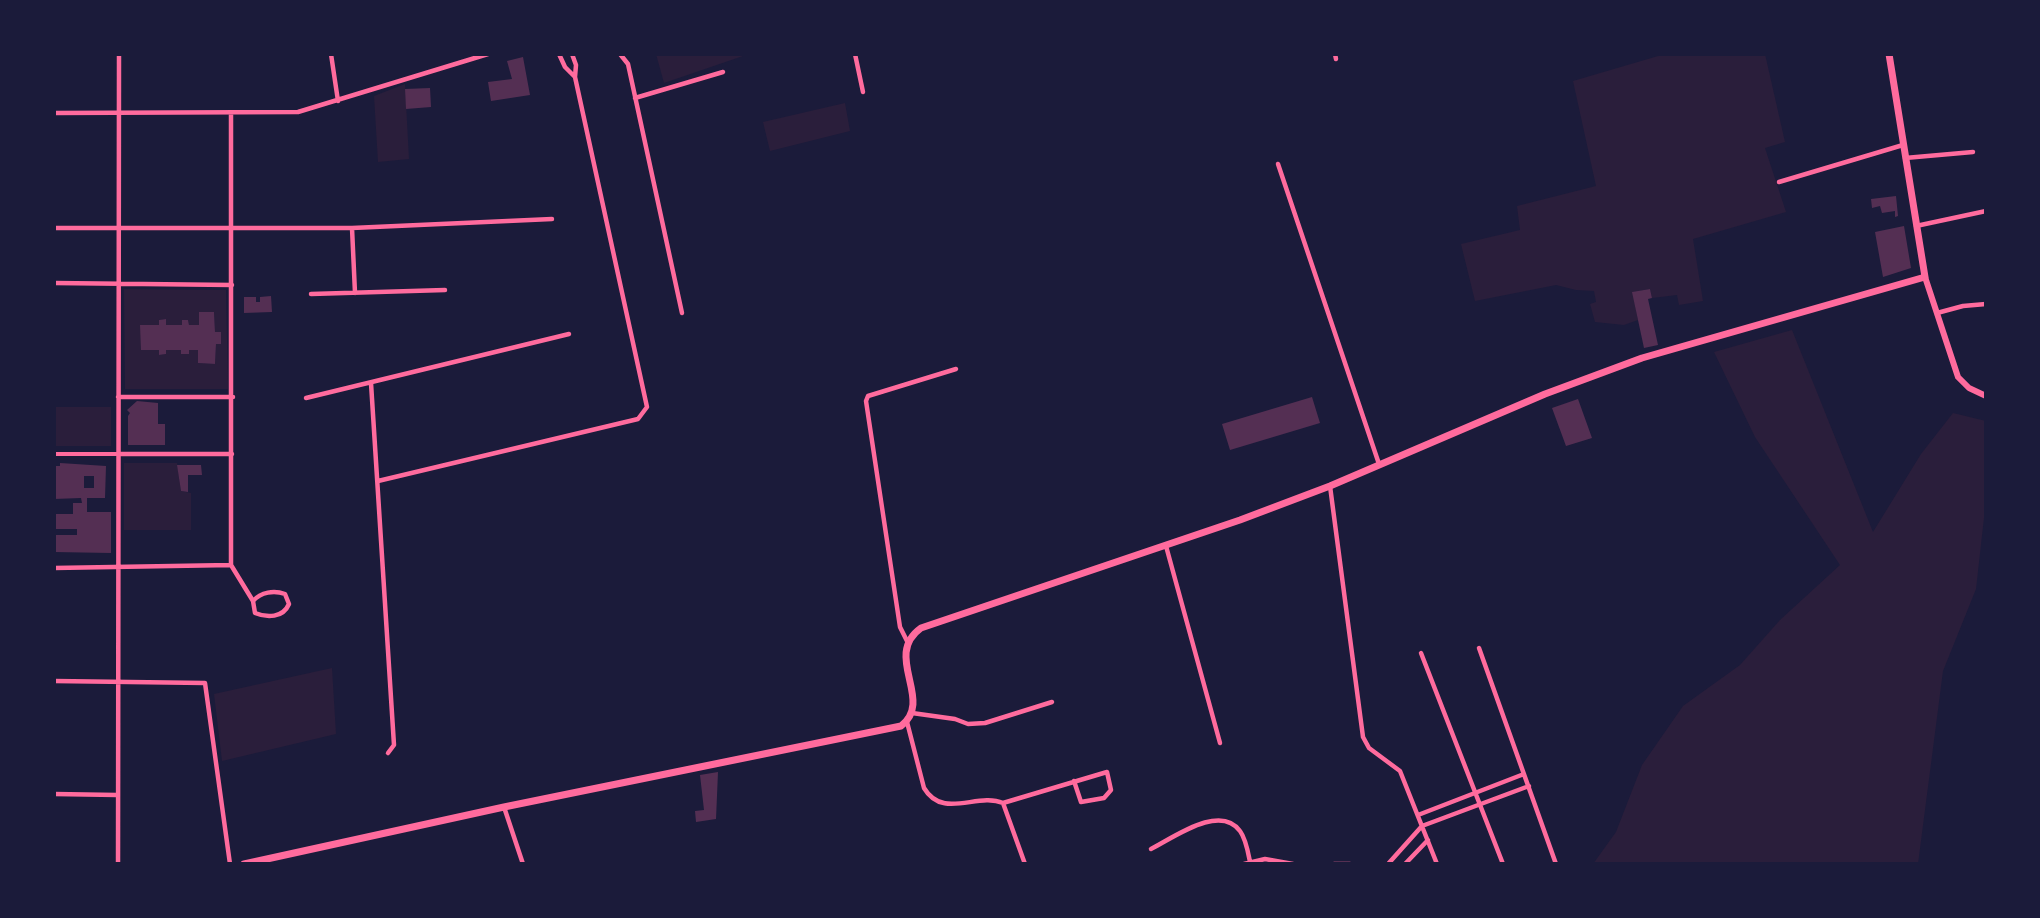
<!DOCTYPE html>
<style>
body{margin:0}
#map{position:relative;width:2040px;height:918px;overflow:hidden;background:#1b1b3a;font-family:"Fira Sans Condensed",sans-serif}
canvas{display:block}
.frame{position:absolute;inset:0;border:56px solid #1b1b3a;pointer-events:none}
</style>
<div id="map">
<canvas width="2040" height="918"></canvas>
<div class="frame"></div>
</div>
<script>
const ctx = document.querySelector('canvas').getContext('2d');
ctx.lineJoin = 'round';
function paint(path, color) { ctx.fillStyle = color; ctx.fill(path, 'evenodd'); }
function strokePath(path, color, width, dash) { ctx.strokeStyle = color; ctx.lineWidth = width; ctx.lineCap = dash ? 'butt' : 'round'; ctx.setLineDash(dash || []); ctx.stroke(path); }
paint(new Path2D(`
 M656,54H743V56L664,83Z
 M1665,54H1765L1785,142L1765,148L1786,212L1693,239L1703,301L1679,305L1677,295L1652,298L1650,289L1633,292L1638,320L1624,325L1595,322L1590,304L1596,302L1594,291L1576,290L1556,285L1475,301L1461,244L1520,230L1517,206L1596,186L1573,81Z
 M405,84L409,159L378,162L374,96Z
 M845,103L850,131L770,151L763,122Z
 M124,289L226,290L228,389H125ZM199,312H214L215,332H221L216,344L215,364L199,363L198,350H189V354H181V350H166V354L159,355V350H141V325H159V320L166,319V325H182V320H188L189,325H199Z
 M1792,330L1873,532L1921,454L1953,413L1986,421V500L1976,589L1943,671L1918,864H1593L1616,832L1642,765L1683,706L1740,665L1780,620L1840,565L1755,437L1714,352Z
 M54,407H111V446H54Z
 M124,463H177L181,491L191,493V530H124Z
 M332,668L336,734L222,761L214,694Z`), '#2a1e3b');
paint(new Path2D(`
 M523,57L530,95L491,101L488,82L512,79L507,61Z
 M430,88L431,107L406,109L405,89Z
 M1896,196L1898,216L1895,217V211L1882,213L1880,206L1872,208L1871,199Z
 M1904,226L1911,268L1883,277L1875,232Z
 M1650,289L1652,298L1648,299L1658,345L1644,348L1632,292Z
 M271,296L272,312L244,313V297H256V302H260V297Z
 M199,312H214L215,332H221V344H216L215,364L198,363V350H189V354H181V350H166V354L159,355V350H141L140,325H159V320L166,319V325H182V320H188L189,325H199Z
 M1312,397L1320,423L1230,450L1222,424Z
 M1578,399L1592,438L1566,446L1552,408Z
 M137,401L158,403V424H165V445H128V416L130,413L127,410Z
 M60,463L106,466L105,498H87V512H111V553L54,552V535H77V529H54V514H73V503H82L81,498L54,499V466H60ZM84,476H94V488H84Z
 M177,465H201L202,475H188V492L181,491Z
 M718,772L716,819L696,822L695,811L704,810L700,775Z`), '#542f53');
strokePath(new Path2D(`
 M54,454H119`), '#ff6b9d', 4);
strokePath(new Path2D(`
 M331,54L338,101
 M559,54L565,67L575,77
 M620,54L628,64L682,313
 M855,54L863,92
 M1335,54L1336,59
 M635,98L723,72
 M54,113L298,112L488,54
 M1905,158L1973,152
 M1278,164L1379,464
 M1779,182L1903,145
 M1916,226L1986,211
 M54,228H352L552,219
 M352,228L355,293
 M54,283L232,285
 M311,294L445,290
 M1937,313L1963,306L1986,304
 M371,383L394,745L388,753
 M118,397H233
 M306,398L569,334
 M119,454H232
 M378,481L638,419L647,407L575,77L576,65L572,54
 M1330,486L1363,737L1369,748L1400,771L1437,864
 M1166,546L1220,743
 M231,565V113
 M231,565L253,601L255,613C267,618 283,618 289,604L285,594C274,590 261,592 253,601
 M54,568L231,565
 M907,641L900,627L866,401L868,396L956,369
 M1479,648L1556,864
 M1421,653L1503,864
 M54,681L205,683L230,864
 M912,713L955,719L968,724L985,723L1052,702
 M907,722L924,788C943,820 977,792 1003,803
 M54,794L117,795
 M1003,803L1107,772L1111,790L1104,798L1081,802L1074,781
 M1003,803L1025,864
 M504,807L523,864
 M1418,815L1524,774
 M1151,849C1173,838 1220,803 1240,831C1246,839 1248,852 1250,862
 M118,864L119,54
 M1244,864L1265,859L1293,864
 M1334,864H1350
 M1388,864L1422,826L1529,786
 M1405,864L1428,840`), '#ff6b9d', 4.5);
strokePath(new Path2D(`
 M1925,277L1958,377L1969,388L1986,396`), '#ff6b9d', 6);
strokePath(new Path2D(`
 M244,864L504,807L901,726C935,700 882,656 921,628L1240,520L1330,486L1545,394L1642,358L1925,277L1889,54`), '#ff6b9d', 7);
</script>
